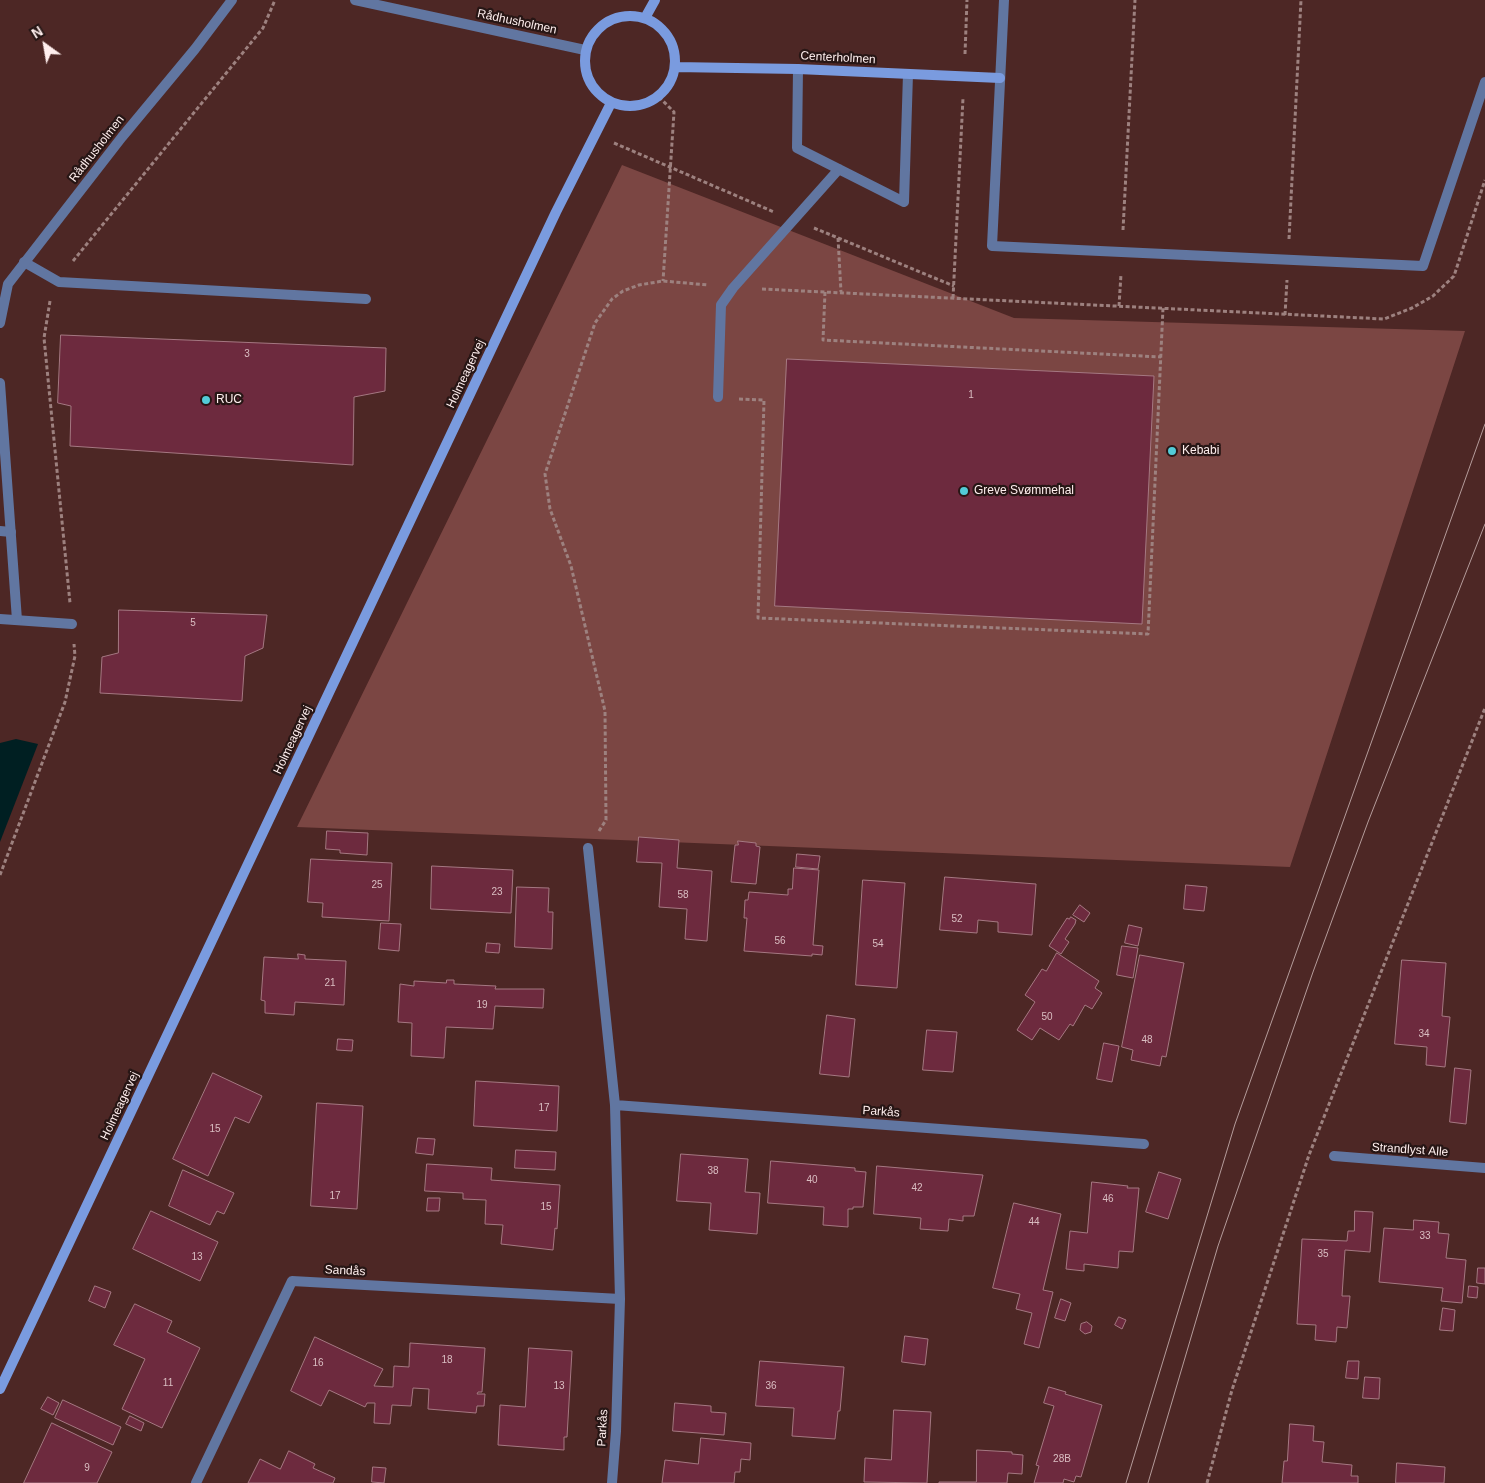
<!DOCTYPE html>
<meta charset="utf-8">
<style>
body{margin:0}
#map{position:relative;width:1485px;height:1483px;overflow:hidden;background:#4d2725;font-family:Arial,sans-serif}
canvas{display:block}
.north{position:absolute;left:20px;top:20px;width:50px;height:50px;-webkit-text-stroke:4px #271615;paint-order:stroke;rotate:328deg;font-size:14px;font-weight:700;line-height:20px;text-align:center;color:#ffefee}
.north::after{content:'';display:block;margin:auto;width:18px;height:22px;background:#ffefee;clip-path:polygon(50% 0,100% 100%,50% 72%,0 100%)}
</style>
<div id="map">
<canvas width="1485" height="1483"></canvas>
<div class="north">N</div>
</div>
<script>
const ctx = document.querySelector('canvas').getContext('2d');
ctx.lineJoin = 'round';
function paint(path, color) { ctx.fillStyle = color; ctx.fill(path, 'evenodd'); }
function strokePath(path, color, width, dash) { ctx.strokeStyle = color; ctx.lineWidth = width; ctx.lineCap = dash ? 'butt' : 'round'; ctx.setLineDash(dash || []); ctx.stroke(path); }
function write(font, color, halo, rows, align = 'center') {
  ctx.font = font + ' Arial,sans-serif'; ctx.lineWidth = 4.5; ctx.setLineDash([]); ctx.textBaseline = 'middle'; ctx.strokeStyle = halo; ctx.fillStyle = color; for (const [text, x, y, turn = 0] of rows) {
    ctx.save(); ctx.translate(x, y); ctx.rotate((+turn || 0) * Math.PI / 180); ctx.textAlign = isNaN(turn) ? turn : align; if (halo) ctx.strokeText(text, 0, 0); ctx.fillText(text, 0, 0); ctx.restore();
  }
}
paint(new Path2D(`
 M622,165L1014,318L1465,331L1290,867L297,827Z`), '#7b4643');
paint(new Path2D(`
 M16,739L38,744L0,842V743Z`), '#001f22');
const building = new Path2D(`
 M61,335L386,348L385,391L354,397L353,465L70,446L71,406L58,403Z
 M787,359L1154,376L1142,624L775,606Z
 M119,610L267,615L263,648L245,656L242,701L100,693L102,657L118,653Z
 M327,831L368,833L367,855L340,853V850L326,849Z
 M639,837L679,840L677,868L712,871L707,941L685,939L687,909L659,907L662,863L637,862Z
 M738,841L756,843V846L760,847L756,884L731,882L735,845H738Z
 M797,854L820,856L818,869L796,867Z
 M311,859L392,863L389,921L322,917L323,903L308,902Z
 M432,866L513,870L511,913L431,909Z
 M794,868L819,870L813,945L823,946L822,955L812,954V956L744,951L747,918H744L745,900H748L749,892L788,895V889H792Z
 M945,877L1036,884L1032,935L998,932V922L978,920L977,933L940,930Z
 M863,880L905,883L897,988L856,985Z
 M1186,885L1207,887L1204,911L1184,909Z
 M517,887L549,888L548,912H553L552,949L515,947Z
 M1080,905L1090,913L1084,922L1073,915Z
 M1071,917L1076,920L1075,924L1065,939L1069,942L1061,954L1049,946L1067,918L1069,919Z
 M381,923L401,924L399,951L379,949Z
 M1129,925L1142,928L1138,946L1125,943Z
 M487,943L500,944L499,953L486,952Z
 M1122,946L1138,948L1133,978L1117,975Z
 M1057,953L1099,981L1095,988L1102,993L1092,1009L1085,1005L1073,1026L1070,1024L1059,1040L1040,1028L1032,1040L1017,1030L1035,1002L1025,995L1042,969L1046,971Z
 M298,954L305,955V959L346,961L344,1005L295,1002L294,1015L265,1013V1001L261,1000L264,957L298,959Z
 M1140,955L1184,963L1166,1057L1162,1056L1160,1066L1131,1060L1133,1050L1122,1047Z
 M1402,960L1446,963L1442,1016L1450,1017L1445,1067L1426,1065L1427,1047L1395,1044Z
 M447,980H454V984L496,986L495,989H544L543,1008L495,1006L493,1029L446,1027L444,1058L411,1056L412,1023L398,1022L400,984L414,986V981L446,983Z
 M827,1015L855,1019L849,1077L820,1074Z
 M927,1030L957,1032L953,1072L923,1070Z
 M338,1039L353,1040L352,1051L337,1050Z
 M1104,1043L1119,1046L1112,1082L1097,1079Z
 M1455,1068L1471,1070L1466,1124L1450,1122Z
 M213,1073L262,1096L249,1123L235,1117L208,1176L173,1159Z
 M476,1081L559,1086L557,1131L474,1126Z
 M317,1103L363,1106L357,1209L311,1206Z
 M418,1138L435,1139L433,1155L416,1153Z
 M516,1150L556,1152L555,1170L515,1168Z
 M681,1154L748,1159L745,1192L760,1193L757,1234L709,1230L711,1203L677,1201Z
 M771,1161L855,1168V1171L866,1172L863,1207H853V1209H848V1227L823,1225L824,1207L768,1203Z
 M427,1164L492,1168L491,1180L560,1185L557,1229L555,1228L553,1250L501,1244L503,1225L485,1224L486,1200L463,1199V1193L425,1191Z
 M877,1166L983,1175L974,1216H963V1221L949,1219L948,1231L920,1229L921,1218L874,1214Z
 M183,1170L234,1193L224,1214L217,1211L210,1225L169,1206Z
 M1159,1172L1181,1179L1168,1219L1146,1212Z
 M1092,1182L1128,1186L1127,1188H1139L1133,1252L1119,1251L1118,1268L1084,1264V1271L1066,1269L1070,1231L1087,1233Z
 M428,1198H440L439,1211H427Z
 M1014,1203L1061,1214L1043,1290L1053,1292L1039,1348L1024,1344L1032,1313L1016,1309L1020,1294L993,1288Z
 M151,1211L218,1242L200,1281L133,1249Z
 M1355,1211L1373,1212L1370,1252L1345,1250L1342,1296H1350L1347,1328L1337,1327L1336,1342L1315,1340L1316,1325L1297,1324L1302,1239L1347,1241L1348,1231H1354Z
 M1414,1220L1439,1222L1438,1233L1449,1234L1446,1258L1466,1260L1462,1303L1441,1301L1443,1288L1379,1282L1384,1228L1413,1230Z
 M1478,1268H1485V1284L1477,1283Z
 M95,1286L111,1292L105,1308L89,1301Z
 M1469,1286L1478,1287L1477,1298L1468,1297Z
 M1061,1299L1071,1303L1065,1321L1055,1318Z
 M135,1304L172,1321L167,1332L200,1348L162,1428L122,1409L145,1359L114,1345Z
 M1443,1308L1455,1310L1453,1331L1440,1330Z
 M1119,1317L1126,1320L1122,1329L1115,1325Z
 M1087,1322L1092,1326L1091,1332L1085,1334L1080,1330L1081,1324Z
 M905,1336L928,1339L925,1365L902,1362Z
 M315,1337L383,1369L374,1386L393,1387L394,1366L409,1367L410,1343L485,1348L482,1392H478L477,1394H485L484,1406H477L476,1413L428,1409L429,1389L413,1388L411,1406L392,1405L390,1424L374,1423L375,1403H367L365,1407L329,1390L321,1406L291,1391Z
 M529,1348L572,1351L567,1437H564V1450L498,1445L500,1405L525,1407Z
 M760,1361L844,1367L840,1411H838L835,1439L792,1436L794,1408L756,1406Z
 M1348,1361H1359L1358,1379L1346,1378Z
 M1365,1377L1380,1378L1379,1399L1363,1398Z
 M1049,1387L1066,1392L1065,1394L1102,1405L1081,1477L1076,1476L1074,1482L1064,1479L1063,1483H1034L1039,1466L1036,1465L1054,1406L1044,1403Z
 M48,1397L59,1403L53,1415L41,1409Z
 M63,1400L121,1427L113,1445L55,1418Z
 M675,1403L711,1406V1412L726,1413L724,1435L673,1431Z
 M894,1410L931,1412L927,1483L864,1482L865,1458L891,1460Z
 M130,1416L144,1423L141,1431L126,1424Z
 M52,1423L112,1452L97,1483H24Z
 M1290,1424L1314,1426L1313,1441L1324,1442L1322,1462L1352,1465L1351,1476H1358V1483H1282L1284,1461H1287Z
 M701,1438L751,1443L750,1460L741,1459L740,1472H735L734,1483H662L665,1460L698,1464Z
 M977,1450L1012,1452V1454L1023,1455L1022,1474L1008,1473L1007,1483H939V1482H976Z
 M289,1451L315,1464L313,1468L335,1478L333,1483H248L260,1459L280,1469Z
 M1397,1463L1445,1467L1444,1483H1396Z
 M373,1467L386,1468L384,1483L372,1482Z`);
paint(building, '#6d2a3e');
strokePath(building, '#a57882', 1);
strokePath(new Path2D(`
 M965,54L967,0
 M659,97L674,112L663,281
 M614,143L774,212
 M814,228L954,286
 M1123,230L1135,0
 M838,238L841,292
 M1289,239L1301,0
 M73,261L263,28L275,0
 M762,289L1384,319L1412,308L1433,296L1454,276L1485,180
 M825,292L823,340L1161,357
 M953,298L963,98
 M50,301L44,338L70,603
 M1119,306L1121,274
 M1285,315L1287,280
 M739,399L764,400L758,618L1148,634L1163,308
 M599,831L606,820L605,711L571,566L550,509L545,474L595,323L612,299L623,291L639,285L663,281L708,285
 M0,875L65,702L75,656L74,644
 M1207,1483L1232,1390L1309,1155L1485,708`), '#9d817f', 3, [4, 2.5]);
strokePath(new Path2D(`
 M1004,0L992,246L1423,266L1485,82
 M798,69L797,148L904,202L908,74
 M24,262L59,282L366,299
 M718,397L721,305L733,288L839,169
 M0,531L11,532
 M0,619L72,624`), '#6176a1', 10);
strokePath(new Path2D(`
 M355,0L585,50
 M0,323L8,284L122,137L195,49L232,0
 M0,383L17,620
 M588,848L615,1105L620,1299L616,1431L612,1483
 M615,1105L1144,1144
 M1334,1156L1485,1168
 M196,1483L292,1281L620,1299`), '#6176a1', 10);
strokePath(new Path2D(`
 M585 61a45 45 0 1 1 90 0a45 45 0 1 1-90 0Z
 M645,18L655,0
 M675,67L798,69L1000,78
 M0,1389L556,212L611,103`), '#7a9bdf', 10);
strokePath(new Path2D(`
 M1126,1483L1235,1124L1485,424
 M1148,1483L1218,1246L1313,972L1368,822L1485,524`), '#b59c9b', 1);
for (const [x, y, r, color] of [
 [206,400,5,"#52cbd7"],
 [1172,451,5,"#52cbd7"],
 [964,491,5,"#52cbd7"]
]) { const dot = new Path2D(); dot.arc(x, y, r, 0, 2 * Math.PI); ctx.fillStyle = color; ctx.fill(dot); strokePath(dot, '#271615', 2); }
write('10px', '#dabec2', null, [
 ["3",247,354],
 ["1",971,395],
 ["5",193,623],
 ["25",377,885],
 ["23",497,892],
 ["58",683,895],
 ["52",957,919],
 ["56",780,941],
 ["54",878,944],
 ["21",330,983],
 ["19",482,1005],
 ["50",1047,1017],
 ["34",1424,1034],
 ["48",1147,1040],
 ["17",544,1108],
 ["15",215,1129],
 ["38",713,1171],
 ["40",812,1180],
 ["42",917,1188],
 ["17",335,1196],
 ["46",1108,1199],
 ["15",546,1207],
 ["44",1034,1222],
 ["33",1425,1236],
 ["35",1323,1254],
 ["13",197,1257],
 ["18",447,1360],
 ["16",318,1363],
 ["11",168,1383],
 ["13",559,1386],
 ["36",771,1386],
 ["28B",1062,1459],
 ["9",87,1468]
]);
write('12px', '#ffefee', '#271615', [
 ["Rådhusholmen",517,22,12],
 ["Centerholmen",838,58,3],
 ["Rådhusholmen",97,149,-52],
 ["Holmeagervej",466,374,-65],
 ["Holmeagervej",293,740,-65],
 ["Holmeagervej",120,1106,-65],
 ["Parkås",881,1112,4],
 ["Strandlyst Alle",1410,1150,4],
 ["Sandås",345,1271,3],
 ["Parkås",603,1428,-87]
]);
write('12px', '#ffefee', '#271615', [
 ["RUC",216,400],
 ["Kebabi",1182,451],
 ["Greve Svømmehal",974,491]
], 'left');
</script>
